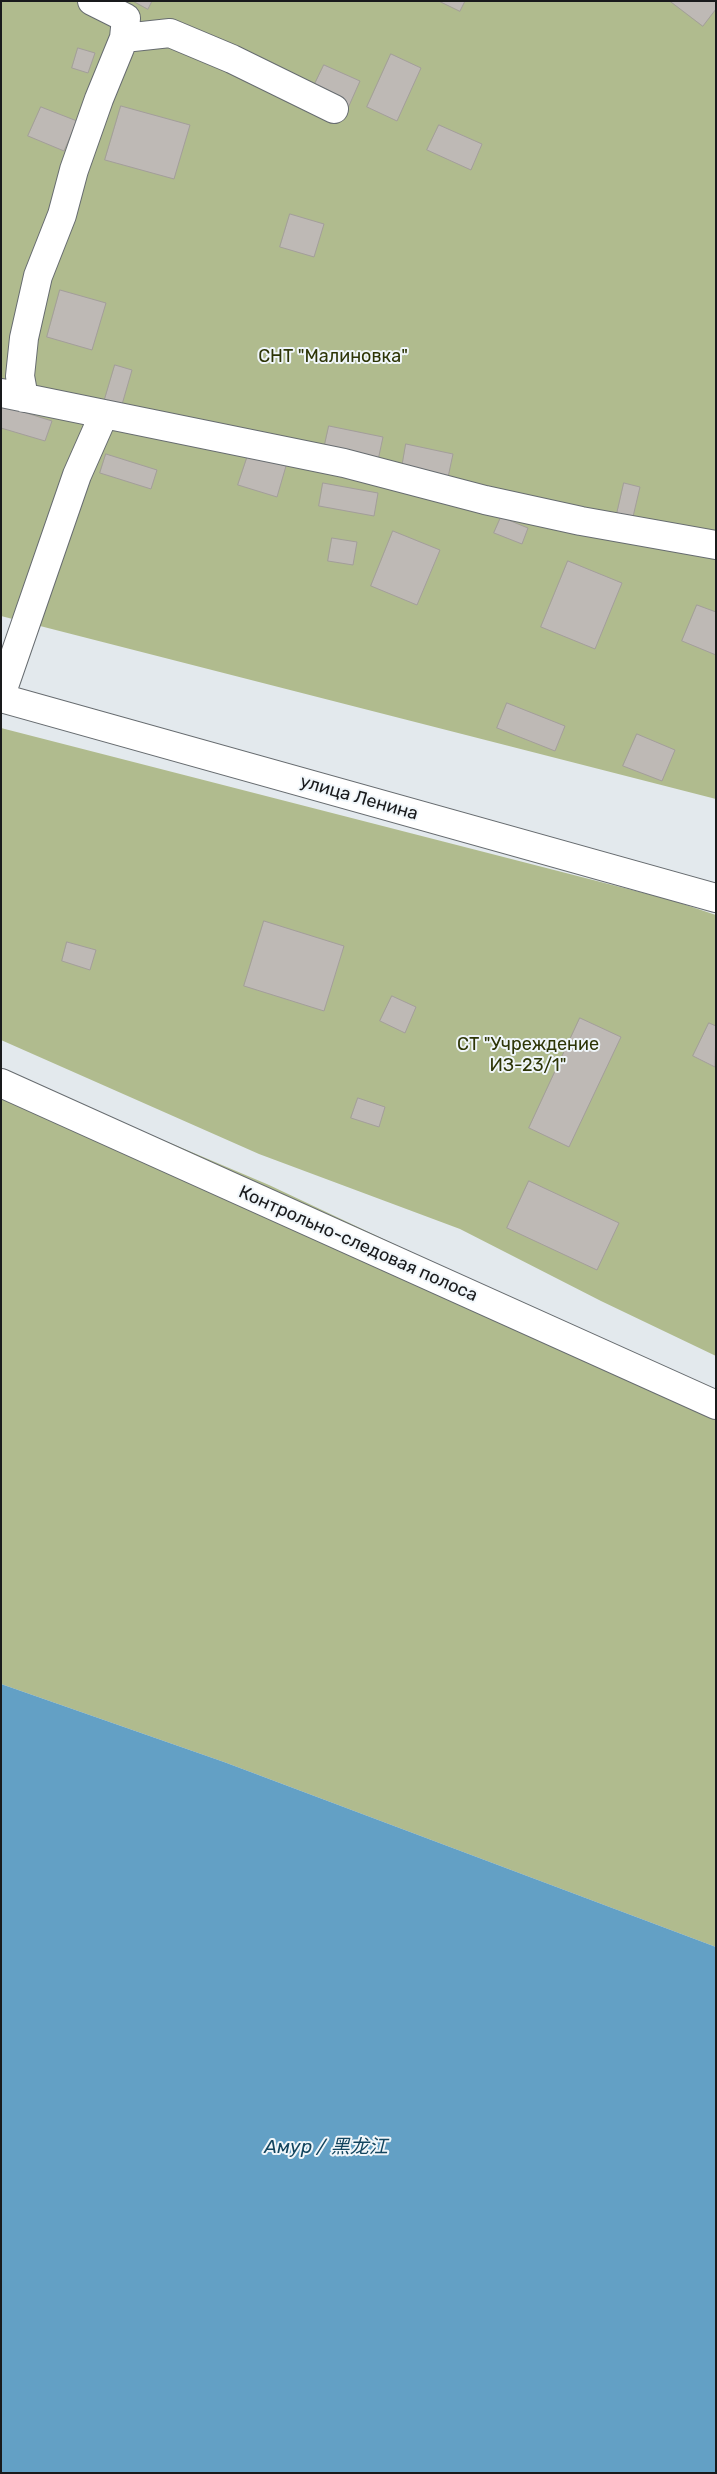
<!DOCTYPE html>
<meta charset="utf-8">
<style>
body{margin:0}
#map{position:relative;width:717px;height:2474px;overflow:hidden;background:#e3e9ed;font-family:Rubik,sans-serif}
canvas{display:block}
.frame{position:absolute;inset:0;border:2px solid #191a1c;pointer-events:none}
</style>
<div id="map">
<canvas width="717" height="2474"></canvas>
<div class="frame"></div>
</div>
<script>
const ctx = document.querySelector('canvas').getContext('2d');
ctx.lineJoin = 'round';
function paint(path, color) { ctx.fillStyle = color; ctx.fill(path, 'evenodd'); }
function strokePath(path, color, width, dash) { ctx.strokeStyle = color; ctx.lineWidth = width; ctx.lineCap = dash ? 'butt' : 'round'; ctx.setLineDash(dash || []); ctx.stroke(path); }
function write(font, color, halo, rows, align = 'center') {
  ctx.font = font + ' Rubik,"Noto Sans SC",sans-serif'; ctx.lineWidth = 4; ctx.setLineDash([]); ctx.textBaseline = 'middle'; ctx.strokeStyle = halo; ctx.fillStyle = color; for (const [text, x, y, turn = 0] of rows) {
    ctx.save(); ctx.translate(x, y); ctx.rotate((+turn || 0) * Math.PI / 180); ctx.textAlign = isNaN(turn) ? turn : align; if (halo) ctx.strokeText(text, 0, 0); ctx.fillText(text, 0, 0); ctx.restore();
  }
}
paint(new Path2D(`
 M1,1H716V799L1,616Z
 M1,728L671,900L716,915V1356L601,1301L460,1229L259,1154L1,1040Z
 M1,1071L269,1185L716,1396V1947L224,1762L1,1684Z`), '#b0bb8e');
paint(new Path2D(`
 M1,1684L224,1762L716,1947V2473H1Z`), '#63a0c5');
const building = new Path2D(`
 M133,1H152L148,9Z
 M439,1H465L460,11Z
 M670,1H716V9L703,26Z
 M78,48L95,53L88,73L72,68Z
 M391,54L421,68L397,121L367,107Z
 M324,65L360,81L348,108L311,92Z
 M121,106L190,125L174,179L105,160Z
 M41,107L77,121L64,151L28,136Z
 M439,125L482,144L471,170L427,150Z
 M290,214L324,224L314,257L280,247Z
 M60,290L106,303L92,350L47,337Z
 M115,365L132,370L121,408L104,402Z
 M1,405L52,421L45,441L1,428Z
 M329,426L383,437L377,465L323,453Z
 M406,444L453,454L447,482L401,473Z
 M106,454L157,470L151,489L100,473Z
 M248,455L286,466L277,497L238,485Z
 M323,483L378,493L374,516L319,506Z
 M624,483L640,487L632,521L616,518Z
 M501,517L528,528L522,544L494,533Z
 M393,531L440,550L417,605L371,586Z
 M332,538L357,542L353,565L328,561Z
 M568,561L622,583L595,649L541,627Z
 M697,605L716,612V655L682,641Z
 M507,703L565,726L555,751L497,728Z
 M637,734L675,750L662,781L623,766Z
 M264,921L344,946L324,1011L244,986Z
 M67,942L96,950L90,970L62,961Z
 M392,996L416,1007L405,1033L380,1021Z
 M580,1018L621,1037L569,1147L529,1128Z
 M709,1023L716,1026L715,1067L693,1056Z
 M358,1098L385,1107L379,1127L351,1118Z
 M529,1181L619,1223L597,1270L507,1228Z`);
paint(building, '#beb9b5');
strokePath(building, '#a39e9a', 1);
const minor = new Path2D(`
 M92,1L126,18L124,38
 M1,393L344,463L485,500L581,521L716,545
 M24,398L20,376L24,338L38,276L62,215L74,170L99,99L124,38L170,33L232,59L334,109
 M1,695L77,475L104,414
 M1,698L716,898
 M1,1083L716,1405`);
strokePath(minor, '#676c70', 30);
strokePath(minor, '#fff', 28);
write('18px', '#2d3506', '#f0f6fa', [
 ["СНТ \"Малиновка\"",333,357],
 ["СТ \"Учреждение",528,1045],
 ["ИЗ-23/1\"",528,1066]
]);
write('18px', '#191a1c', '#f0f6fa', [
 ["улица Ленина",359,798,16],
 ["Контрольно-следовая полоса",358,1244,24]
]);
write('italic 19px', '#13455f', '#f0f6fa', [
 ["Амур / 黑龙江",326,2148]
]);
</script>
